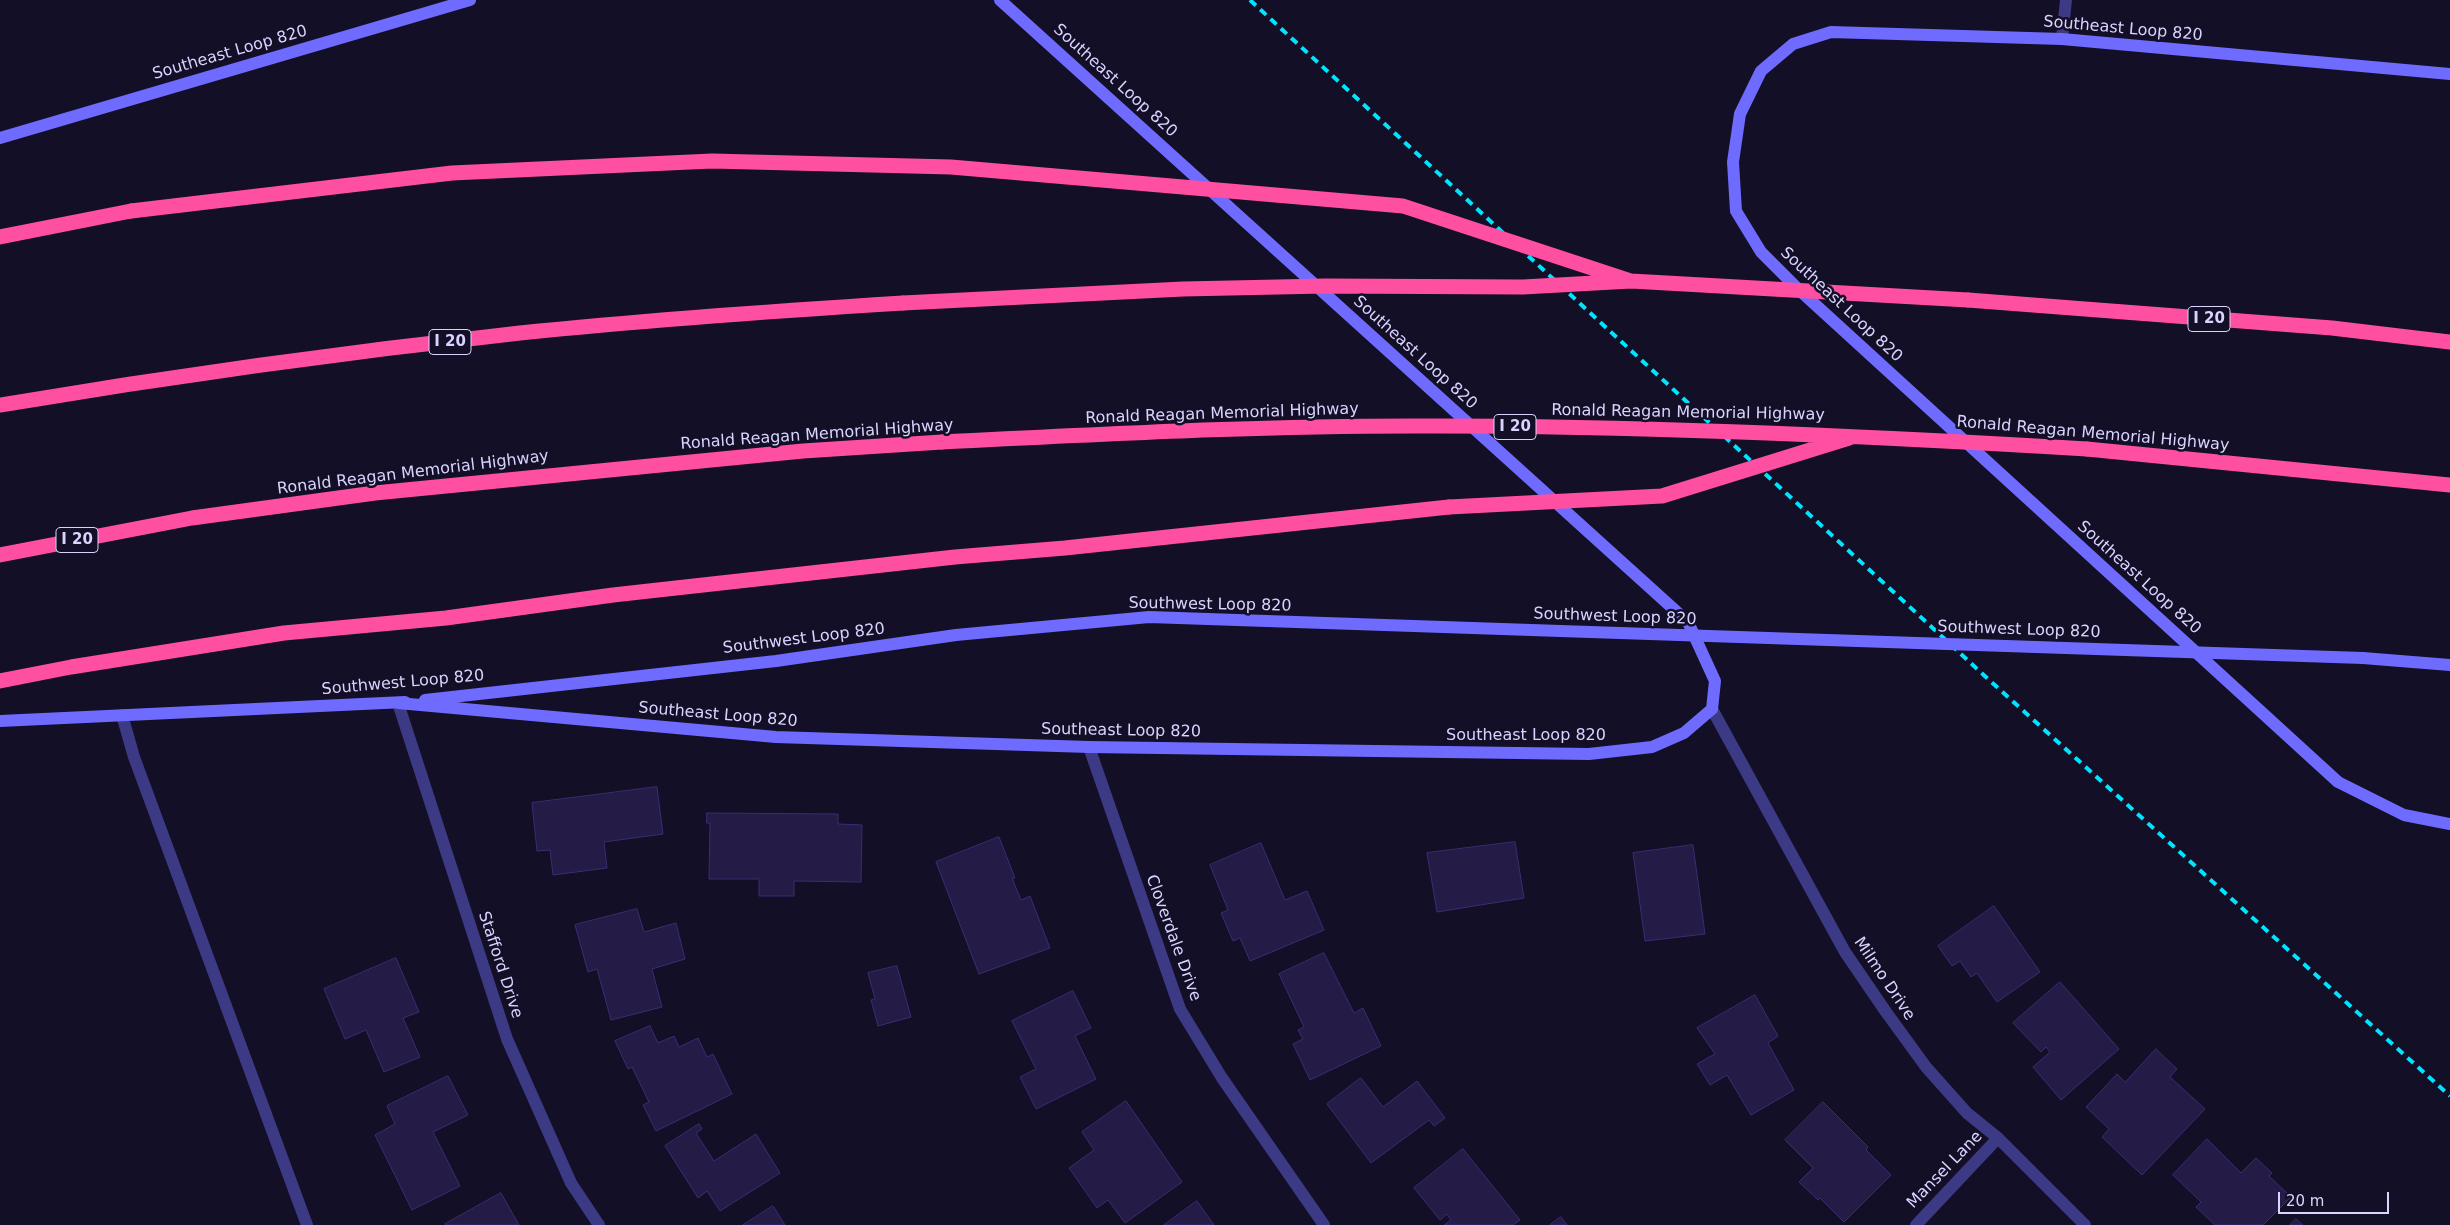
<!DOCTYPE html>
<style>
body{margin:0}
#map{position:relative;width:2450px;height:1225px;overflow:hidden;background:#130f26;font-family:"DejaVu Sans",sans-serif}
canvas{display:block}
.scale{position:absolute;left:2278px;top:1192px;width:111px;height:22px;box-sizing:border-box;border:2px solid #d9d4ff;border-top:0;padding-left:6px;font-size:15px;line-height:18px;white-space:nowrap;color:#d9d4ff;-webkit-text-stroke:4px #130f26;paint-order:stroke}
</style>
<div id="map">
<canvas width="2450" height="1225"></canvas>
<div class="scale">20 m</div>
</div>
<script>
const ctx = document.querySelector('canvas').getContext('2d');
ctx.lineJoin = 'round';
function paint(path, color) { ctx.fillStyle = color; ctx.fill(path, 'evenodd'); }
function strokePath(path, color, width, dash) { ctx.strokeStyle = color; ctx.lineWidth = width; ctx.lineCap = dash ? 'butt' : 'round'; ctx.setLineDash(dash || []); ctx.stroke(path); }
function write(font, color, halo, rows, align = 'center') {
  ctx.font = font + ' "DejaVu Sans",sans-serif'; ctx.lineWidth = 5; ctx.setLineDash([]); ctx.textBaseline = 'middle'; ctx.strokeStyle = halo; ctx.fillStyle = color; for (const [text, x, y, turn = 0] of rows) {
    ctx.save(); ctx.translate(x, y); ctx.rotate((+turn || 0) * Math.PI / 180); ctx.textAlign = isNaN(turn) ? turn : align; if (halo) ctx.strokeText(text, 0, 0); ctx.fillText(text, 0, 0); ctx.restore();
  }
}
const building = new Path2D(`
 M657,787L663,834L604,842L607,868L553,875L550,850L537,851L532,803Z
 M707,813L838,814V824L862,825L861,882L794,881V896H759V879H709L710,823H707Z
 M999,837L1015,878H1012L1021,900L1030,896L1050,948L979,974L936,862Z
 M1515,842L1524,898L1437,912L1427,853Z
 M1261,843L1285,900L1307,891L1324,930L1250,961L1240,938L1233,941L1221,913L1228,910L1210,865Z
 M1693,845L1705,934L1645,941L1633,853Z
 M1994,906L2040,972L1997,1002L1977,973L1971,977L1960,961L1952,966L1938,946Z
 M637,909L644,932L676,923L685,959L652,969L662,1007L611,1020L597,969L588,972L575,925Z
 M1324,953L1354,1013L1363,1008L1381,1046L1310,1080L1293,1044L1303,1039L1298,1030L1304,1027L1279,974Z
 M396,958L419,1012L403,1018L420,1057L384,1072L366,1030L345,1039L324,989Z
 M897,966L911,1017L878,1026L871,1000L875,999L868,973Z
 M2060,982L2119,1049L2061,1100L2033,1067L2050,1052L2046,1047L2041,1052L2013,1023Z
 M1073,991L1091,1028L1075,1036L1096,1079L1036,1109L1020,1077L1036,1069L1012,1021Z
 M1755,995L1778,1036L1768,1043L1794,1090L1751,1115L1727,1075L1710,1085L1697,1064L1715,1054L1697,1028Z
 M650,1026L658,1043L674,1036L679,1047L698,1038L707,1057L713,1054L732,1094L656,1131L643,1105L649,1102L632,1067L628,1069L615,1041Z
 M2156,1049L2177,1069L2170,1077L2205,1109L2142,1175L2102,1137L2109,1129L2086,1107L2117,1074L2125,1082Z
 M448,1076L468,1115L433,1132L460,1186L412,1210L375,1135L395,1124L387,1106Z
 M1361,1078L1383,1107L1417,1081L1445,1118L1434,1126L1429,1120L1371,1163L1327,1104Z
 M1126,1101L1182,1182L1125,1223L1108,1200L1097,1208L1069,1168L1094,1150L1082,1132Z
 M1823,1102L1868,1147L1866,1150L1891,1175L1844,1222L1820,1198L1818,1200L1799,1182L1813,1168L1785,1140Z
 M699,1124L702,1129L696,1133L714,1161L756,1134L780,1173L720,1211L707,1191L698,1198L665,1146Z
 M2207,1139L2241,1173L2256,1158L2272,1173L2269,1176L2291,1197L2263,1225H2215L2196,1207L2201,1202L2173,1175Z
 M1463,1149L1520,1220L1513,1225H1444L1451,1220L1447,1214L1440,1220L1414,1188Z
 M501,1193L519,1225H446L445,1224Z
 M1197,1201L1214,1225H1164Z
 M773,1206L785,1225H743Z
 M1561,1217L1567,1225H1550Z
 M2296,1219L2303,1225H2290Z`);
paint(building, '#241b47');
strokePath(building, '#3b2d73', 1);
strokePath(new Path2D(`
 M122,715L134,757L307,1225`), '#3d3a85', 12);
strokePath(new Path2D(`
 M2062,39L2066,0
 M398,703L507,1039L571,1183L599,1225
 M1712,709L1845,952L1886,1012L1926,1067L1967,1113L1998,1138L2085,1225
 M1089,747L1180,1009L1222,1078L1324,1225
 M1916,1225L1998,1138`), '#3d3a85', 12);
strokePath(new Path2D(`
 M2450,74L2062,39L1831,32L1793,44L1761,71L1740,114L1733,162L1736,211L1761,252L1796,287L2338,782L2404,815L2450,824
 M0,138L470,0
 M2363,658L2450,665
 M425,700L776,661L956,635L1149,617L1590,632
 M398,703L776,737L1089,747L1589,754L1652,747L1684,733L1712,709L1715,681L1688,622L1000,0
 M0,721L405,702`), '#6f6bff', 12);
strokePath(new Path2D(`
 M0,237L131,211
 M1968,300L2332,328L2450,342
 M0,405C173,376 346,352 520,333C647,320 775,311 903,303
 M2087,449L2450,485
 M0,555L192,518L375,493L803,451L942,442
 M0,681L71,667L284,633L446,618L613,595L955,557L1065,548L1449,507`), '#ff4fa3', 15);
strokePath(new Path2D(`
 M1250,0L1987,678L2450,1096`), '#00e5ff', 4, [8, 6]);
strokePath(new Path2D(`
 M1590,632L2363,658`), '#6f6bff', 12);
strokePath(new Path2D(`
 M131,211L452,173L712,161L951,167L1403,206L1631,281
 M903,303L1183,289L1325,286L1523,287L1631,281L1968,300
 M942,442C1107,434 1272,425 1437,426C1654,426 1870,436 2087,449
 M1449,507L1662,496L1849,438`), '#ff4fa3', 15);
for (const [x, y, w] of [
 [2209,319,42],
 [450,342,42],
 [1515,427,42],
 [77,540,42]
]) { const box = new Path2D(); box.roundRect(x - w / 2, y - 12.5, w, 25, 4); ctx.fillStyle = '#130f26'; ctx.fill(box); strokePath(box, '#d9d4ff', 1); }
write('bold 15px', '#d9d4ff', null, [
 ["I 20",2209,319],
 ["I 20",450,342],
 ["I 20",1515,427],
 ["I 20",77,540]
]);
write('16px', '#d9d4ff', '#130f26', [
 ["Southeast Loop 820",2123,29,5],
 ["Southeast Loop 820",230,53,-16],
 ["Southeast Loop 820",1115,81,42],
 ["Southeast Loop 820",1841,305,43],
 ["Southeast Loop 820",1415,353,42],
 ["Ronald Reagan Memorial Highway",1688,413,1],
 ["Ronald Reagan Memorial Highway",1222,414,-2],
 ["Ronald Reagan Memorial Highway",2093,434,5],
 ["Ronald Reagan Memorial Highway",817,435,-4],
 ["Ronald Reagan Memorial Highway",413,473,-7],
 ["Southeast Loop 820",2139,578,42],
 ["Southwest Loop 820",1210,605,1],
 ["Southwest Loop 820",1615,617,2],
 ["Southwest Loop 820",2019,630,2],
 ["Southwest Loop 820",804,639,-7],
 ["Southwest Loop 820",403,683,-5],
 ["Southeast Loop 820",718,715,5],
 ["Southeast Loop 820",1121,731,1],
 ["Southeast Loop 820",1526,736],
 ["Cloverdale Drive",1173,938,70],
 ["Stafford Drive",500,965,72],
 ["Milmo Drive",1884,979,56],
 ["Mansel Lane",1945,1170,-46]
]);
</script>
